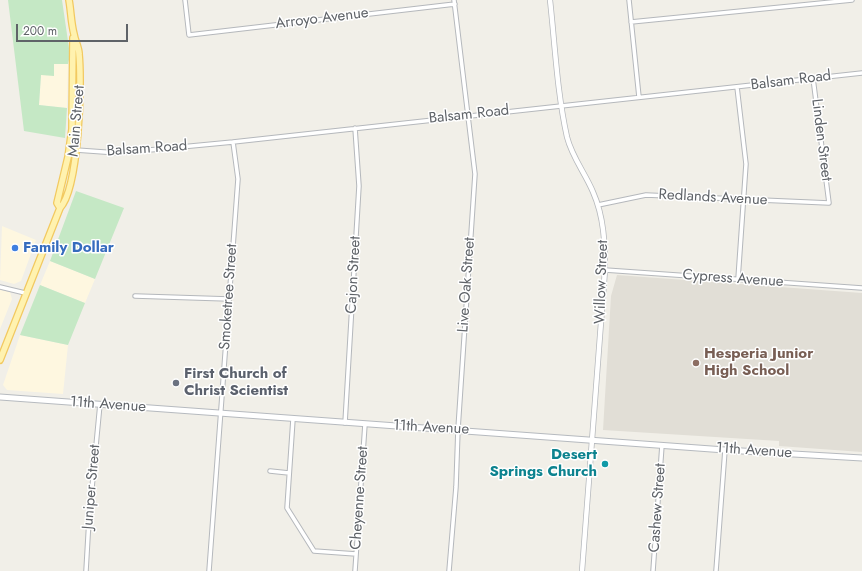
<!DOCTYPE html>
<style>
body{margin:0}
#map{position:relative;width:862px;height:571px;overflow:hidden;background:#f1efe8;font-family:Jost,sans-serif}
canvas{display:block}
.scale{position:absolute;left:16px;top:24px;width:112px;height:18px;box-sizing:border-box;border:2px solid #5f6368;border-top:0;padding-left:5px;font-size:12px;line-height:14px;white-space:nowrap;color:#5f6368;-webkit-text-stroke:3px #fff;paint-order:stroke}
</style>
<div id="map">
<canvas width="862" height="571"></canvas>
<div class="scale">200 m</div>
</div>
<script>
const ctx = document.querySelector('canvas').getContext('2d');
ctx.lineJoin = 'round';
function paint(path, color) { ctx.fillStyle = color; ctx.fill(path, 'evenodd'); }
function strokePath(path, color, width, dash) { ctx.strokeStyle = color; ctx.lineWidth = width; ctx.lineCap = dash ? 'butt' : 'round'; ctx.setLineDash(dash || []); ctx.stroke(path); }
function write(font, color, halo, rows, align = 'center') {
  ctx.font = font + ' Jost,sans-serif'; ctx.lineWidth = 3; ctx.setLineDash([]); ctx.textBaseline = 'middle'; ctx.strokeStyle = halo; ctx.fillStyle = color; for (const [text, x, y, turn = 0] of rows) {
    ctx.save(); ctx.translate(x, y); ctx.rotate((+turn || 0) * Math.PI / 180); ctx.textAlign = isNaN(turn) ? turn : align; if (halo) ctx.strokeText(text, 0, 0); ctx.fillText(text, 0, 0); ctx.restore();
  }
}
paint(new Path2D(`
 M54,64H68L67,108L39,105L41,75Z
 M2,226L36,240L21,281L14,284L0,280Z
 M50,261L95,279L85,303L40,285Z
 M0,290L10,292L12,299L0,329Z
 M20,335L68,345L63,394L7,390L3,385Z`), '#fef7e0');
paint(new Path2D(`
 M617,275L862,293V452L779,446V441L603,430L611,296Z`), '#e1ded6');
paint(new Path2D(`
 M8,0H62L70,55L68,64H54V76L41,75L39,105L67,108L65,138L24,131Z
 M76,191L124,208L95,279L50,261Z
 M40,285L85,303L68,345L20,335Z`), '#c5e8c5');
const minor = new Path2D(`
 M185,0L189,35L455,4
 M629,0L639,97
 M631,22L852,0
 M737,87L746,164L738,279
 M76,150L118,153L233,142L862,73
 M598,205L646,195L829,203L813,78
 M605,270L862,288
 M0,287L25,293
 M135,296L229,299
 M293,419L287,508L314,551L356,554
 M345,423L359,186L355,128
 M270,471L289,473
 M86,571L89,519L100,404
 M209,571L238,179L233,142
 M355,571L365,424
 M449,571L456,487L458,429L475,174L454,0
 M653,571L662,445
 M716,571L725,450`);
const tertiary = new Path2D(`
 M550,0C555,45 557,92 567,137C572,157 585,173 593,192C604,217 605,243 605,270L582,571`);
const secondary = new Path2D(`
 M0,397L725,450L862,458`);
const primary = new Path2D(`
 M60,208L57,203L68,157L72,129L73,38
 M0,360L60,208C79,188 82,83 79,54C79,47 75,41 74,34C71,23 71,11 69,0`);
strokePath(minor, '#b5b8bc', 5.5);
strokePath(tertiary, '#b5b8bc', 6);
strokePath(secondary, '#b6babf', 7);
strokePath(primary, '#f2c960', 8);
strokePath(minor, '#fff', 3.5);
strokePath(tertiary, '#fff', 4.5);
strokePath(secondary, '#fff', 5);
strokePath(primary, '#fff2af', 5.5);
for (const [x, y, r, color] of [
 [15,248,4,"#3f7fe0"],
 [696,363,4,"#8d6e63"],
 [176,383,4,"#6b7280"],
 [605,464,4,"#0f9aa8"]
]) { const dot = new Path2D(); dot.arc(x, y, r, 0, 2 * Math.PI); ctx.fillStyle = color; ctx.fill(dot); strokePath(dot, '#fff', 1.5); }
write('15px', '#5f6368', '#fff', [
 ["Arroyo Avenue",322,19,-7],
 ["Balsam Road",791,81,-7],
 ["Balsam Road",469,115,-6],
 ["Main Street",77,121,-85],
 ["Linden Street",821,140,83],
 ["Balsam Road",147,149,-4],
 ["Redlands Avenue",713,198,3],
 ["Cajon Street",354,275,-87],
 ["Cypress Avenue",733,279,4],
 ["Willow Street",602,282,-88],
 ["Live Oak Street",467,285,-86],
 ["Smoketree Street",229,297,-86],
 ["11th Avenue",108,405,4],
 ["11th Avenue",431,428,3],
 ["11th Avenue",754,451,4],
 ["Juniper Street",92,487,-85],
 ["Cheyenne Street",360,498,-86],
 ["Cashew Street",658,508,-86]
]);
write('bold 15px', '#366cbe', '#fff', [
 ["Family Dollar",23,248]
], 'left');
write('bold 15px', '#785e54', '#fff', [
 ["Hesperia Junior",704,354],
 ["High School",704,371]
], 'left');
write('bold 15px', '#5b616d', '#fff', [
 ["First Church of",184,374],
 ["Christ Scientist",184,391]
], 'left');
write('bold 15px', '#0d838f', '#fff', [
 ["Desert",597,455],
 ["Springs Church",597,472]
], 'right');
</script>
